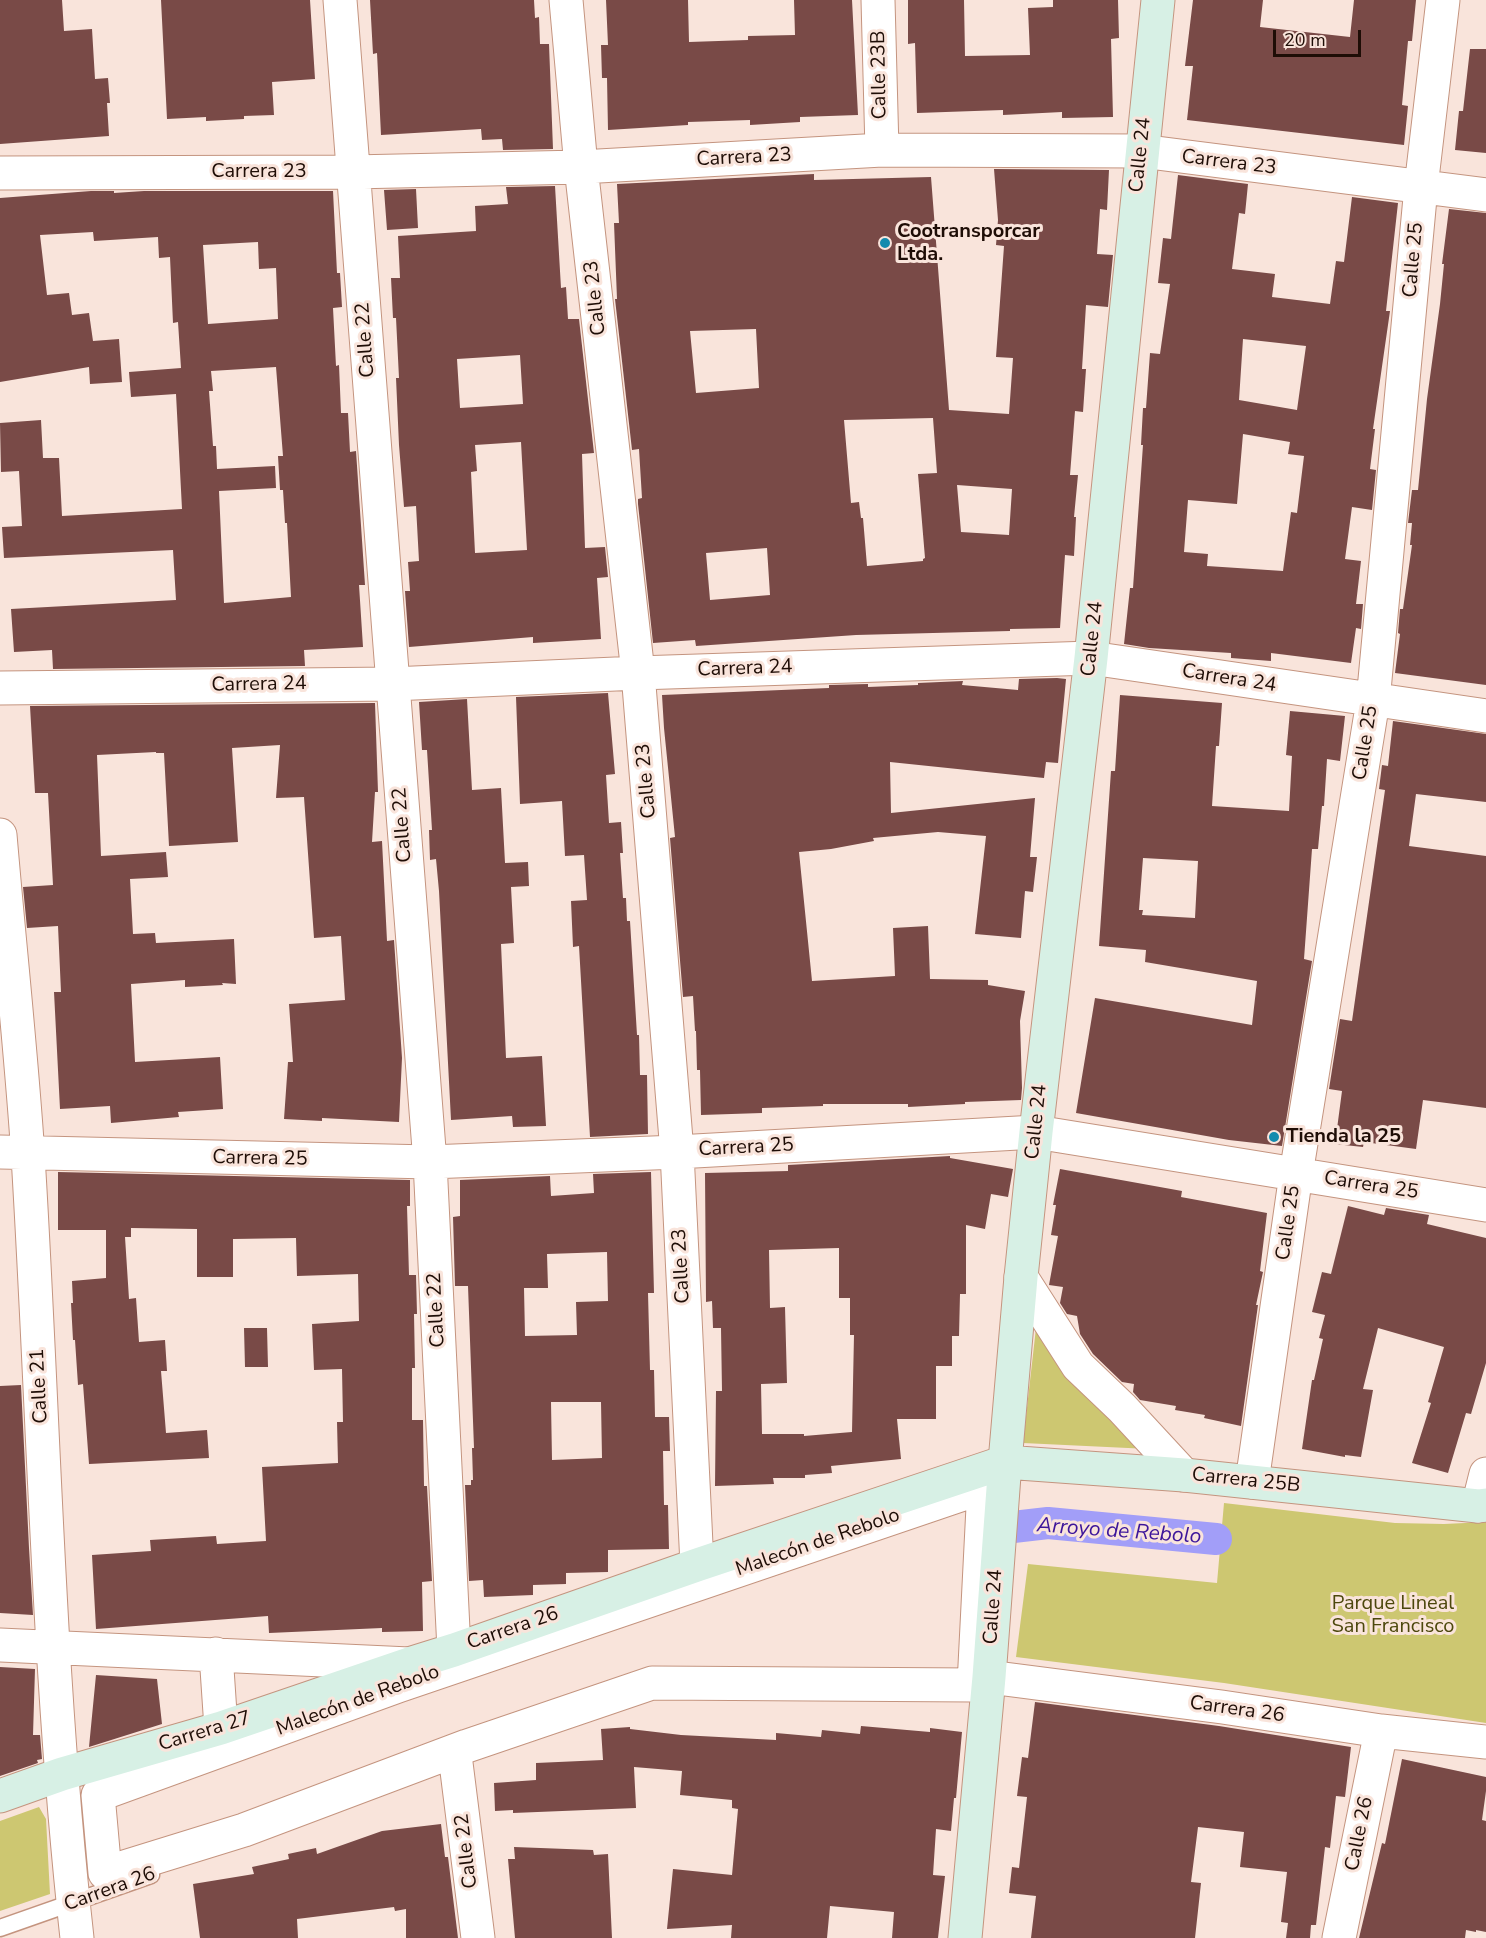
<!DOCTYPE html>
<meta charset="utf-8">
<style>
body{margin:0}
#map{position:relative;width:1486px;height:1938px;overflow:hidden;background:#f9e4db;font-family:"Nunito Sans",sans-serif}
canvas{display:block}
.scale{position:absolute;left:1273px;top:30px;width:88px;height:27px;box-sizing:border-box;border:3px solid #1e0d06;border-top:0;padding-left:8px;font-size:18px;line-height:21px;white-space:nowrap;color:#1e0d06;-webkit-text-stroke:4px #f9e4db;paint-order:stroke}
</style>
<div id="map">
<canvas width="1486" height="1938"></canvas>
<div class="scale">20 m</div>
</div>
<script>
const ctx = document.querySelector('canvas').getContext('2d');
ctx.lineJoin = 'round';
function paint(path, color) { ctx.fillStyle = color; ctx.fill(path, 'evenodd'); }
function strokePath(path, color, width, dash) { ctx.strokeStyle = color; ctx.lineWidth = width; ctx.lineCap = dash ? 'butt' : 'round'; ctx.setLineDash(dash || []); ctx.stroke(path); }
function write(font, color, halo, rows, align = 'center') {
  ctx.font = font + ' "Nunito Sans",sans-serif'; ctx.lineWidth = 6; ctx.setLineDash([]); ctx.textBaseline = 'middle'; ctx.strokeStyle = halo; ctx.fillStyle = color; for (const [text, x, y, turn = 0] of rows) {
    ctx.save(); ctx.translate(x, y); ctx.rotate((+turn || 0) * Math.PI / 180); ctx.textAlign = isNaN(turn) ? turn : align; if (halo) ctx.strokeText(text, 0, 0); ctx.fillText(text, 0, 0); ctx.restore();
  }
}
paint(new Path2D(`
 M1036,1328L1149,1449L1023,1443Z
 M1224,1503L1395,1523L1444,1524L1486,1522V1723L1224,1683L1016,1657L1028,1564L1217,1583Z
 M39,1807L46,1819L50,1894L0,1911V1821Z`), '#cdc771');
strokePath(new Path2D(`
 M987,1530L1048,1523L1216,1539`), '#a29ef8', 32);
paint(new Path2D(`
 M0,0H62L64,31L92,29L95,79L108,78L110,103H107L109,136L0,144Z
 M161,0H310L315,79L272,82L274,115L244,116V119L206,121V117L167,119Z
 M370,0H534L535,18L539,17L540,44H549L553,149L503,150L502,139L482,140L481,129L381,135L377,53L373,54Z
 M606,0H688L689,42L748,40V36L795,35L794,0H852L858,115L800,117V122L750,125V120L688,122V125L608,130L607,78H602L601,45H608Z
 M908,0H964L965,56L1030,55L1028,8L1053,7V0H1118L1119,38L1111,39L1113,117L1062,118V112L1003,115V110L917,113L915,43L908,44Z
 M1193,0H1263L1260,27L1350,37L1354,0H1416L1412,41H1408L1402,105L1408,106L1404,145L1187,120L1193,66H1185Z
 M1470,49H1486V153L1455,150L1459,111H1463Z
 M994,169L1109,170L1107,210L1100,209L1097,254L1113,255L1108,307L1086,305L1082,369H1086L1083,412L1075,411L1070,475H1078L1074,517H1076L1074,556L1065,555L1060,628L1010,629V631L856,635L696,646L695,640L653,643L638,504V499L642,498L639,449L632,450L615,299H617L614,223H619L617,184L814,174V180L931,177L949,410L1009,414L1013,358L996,357L1004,246L996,245L998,220ZM756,329L759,388L696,393L690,331ZM933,418L937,473L918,474L925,558L923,559V561L867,566L863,518H861L859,502L851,503L844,420ZM957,485L1012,489L1009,535L961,532ZM767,548L770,595L710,600L706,553Z
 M1178,175L1248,184L1245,214L1239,213L1232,269L1275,274L1272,297L1330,304L1336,261L1344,262L1352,197L1398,203L1386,311H1390L1373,429H1375L1370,469L1376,470L1372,510L1352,507L1345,559L1361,561L1356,604H1363L1361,629L1356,628L1351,663L1271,653V661L1231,658V653L1149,648L1124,644L1130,588H1133L1143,445H1141L1143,408H1146L1150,353L1160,354L1170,284L1158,283L1163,238L1171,239ZM1243,339L1306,346L1297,410L1239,400ZM1243,434L1290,442L1288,454L1304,456L1297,513L1291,512L1283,571L1207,566L1208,554L1184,552L1188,500L1237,504Z
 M555,186L561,288L566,287L568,319H579L594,453L582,454L585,548L605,547L608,577L597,578L601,639L533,643V637L409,647L405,591H410L408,562L419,561L416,506L404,507L399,445L396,378H399L396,318H393L391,278H400L398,236L476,231L475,206L508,204L506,187ZM520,355L523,404L460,408L457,359ZM521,442L527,550L475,553L471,472L477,471L475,445Z
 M416,189L418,228L387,230L384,190Z
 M91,191H114V193L144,191H333L337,273H340L342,307L333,308L336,366L339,365L341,413H348L350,452L356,451L365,585H359L363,647L304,650L305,666L53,669L52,650L14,652L11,609L176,600L173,550L4,558L2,527L22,526L19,471L1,472L0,423L41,420L43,458H59L62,516L182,509L176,394L131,397L129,372L181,368L178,322L173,323L170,257L159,258L158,237L94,241L93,232L40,235L47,295L69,293L72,315L89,313L93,341L119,339L122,382L90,384L89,367L0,382V198ZM258,242L259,269L276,268L278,319L208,324L203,245ZM276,367L283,456H278L280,490H283L285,523H287L291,597L224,603L219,491L276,488L275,466L217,469L216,446H213L209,391H213L211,371Z
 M1449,209L1486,213V685L1395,673L1400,634L1398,633L1400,609H1403L1412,545H1410L1412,523H1408L1412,490H1418L1427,399L1440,304L1444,264H1442Z
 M1057,678L1066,679L1058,763L1046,762L1044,778L890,762L891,813L1035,798L1030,857H1037L1033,892L1025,891L1021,938L975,934L986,836L938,832L873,838L874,841L831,849L799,852L812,981L895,976L893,928L928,926L930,979L988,980V985L1025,991L1020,1021L1022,1088L1021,1100L965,1102V1104L908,1107V1104H823V1106L762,1108V1113L701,1115L700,1070H697L696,1031H695L693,996L683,997L670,838L675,837L664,728L662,695L829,688V685L868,684V687L918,685V683L963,681L962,685L1018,690L1019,679Z
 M608,693L615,774L606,775L609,823L621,822L623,853H620L623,898H626L627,921H630L637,1035H639L640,1075H647L648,1134L590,1137L579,946L573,947L571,901L587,900L584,855L565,856L562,801L520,804L516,697Z
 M1120,695L1222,703L1219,746H1216L1212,806L1289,811L1292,756L1286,755L1290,711L1345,716L1340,761L1327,759L1324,806H1322L1318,849H1312L1304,959L1312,961L1282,1146L1229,1140L1076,1113L1095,998L1252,1025L1257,981L1145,962L1146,950L1099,946L1111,771H1115ZM1143,858L1198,861L1195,918L1142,915L1143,910H1139Z
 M467,699L472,790L501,788L505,863L528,862L529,886L511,887L514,943L501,944L506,1058L542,1056L546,1126L513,1127L512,1116L451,1120L439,891L436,859L430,860L429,830H432L427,750H422L419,702Z
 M375,703L378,792H375L372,842L382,841L387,941L394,940L402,1058L399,1122L322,1118V1121L284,1119L288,1062H293L289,1004L345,1000L341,936L314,938L304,797L276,798L280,745L232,748L238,842L169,846L164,753H156V752L97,755L101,856L166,852L168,877L130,879L133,934L155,933L156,943L234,939L236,984L222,983L223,985L185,987V980L131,984L135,1062L220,1057L223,1109L178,1112L179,1117L111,1123L110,1106L60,1109L54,992H61L58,926L27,928L23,887L53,885L48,793H35L30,706Z
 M1393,721L1486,734V802L1416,794L1409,846L1486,856V1108L1423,1100L1416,1149L1364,1142L1363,1147L1335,1144L1342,1091L1329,1089L1340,1019L1352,1021L1385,790L1379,789L1382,765L1388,766Z
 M950,1156V1158L1013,1169L1008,1197L991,1194L985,1229L966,1225V1294H960L959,1336H952V1366H936V1419H897L901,1459L831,1466L832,1473L805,1475V1478H773L774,1484L715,1486L716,1391H722L721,1328H713L712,1301L706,1302L705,1173L788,1171V1165ZM839,1248V1298H850V1335H854L852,1432L804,1436V1434H762L761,1384L787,1383L785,1307L770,1308L769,1250Z
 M1060,1169L1182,1191L1181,1197L1267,1213L1260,1271L1263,1272L1256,1305H1258L1241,1426L1204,1418L1205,1415L1175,1410L1176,1406L1140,1400L1133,1392L1134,1384L1122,1382L1093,1354L1080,1334L1077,1316L1067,1314L1060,1303L1063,1287L1049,1285L1058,1236L1051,1235L1056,1205H1053Z
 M58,1172L410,1180V1206H407L409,1275H416L417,1314H414L415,1368H412V1420H423L424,1486H427L432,1581L422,1582L423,1631L382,1632V1628L269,1633L268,1616L96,1629L92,1555L151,1551L150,1540L216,1536L217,1544L266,1541L262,1467L338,1463L337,1422H343L342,1369L314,1370L312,1324L359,1321L358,1274L297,1276L296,1238L233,1239V1277H197V1229L131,1228V1237H125L129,1299L136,1298L139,1342L165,1340L167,1371H161L166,1433L207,1430L209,1458L89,1464L83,1384L78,1385L75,1340H73L71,1303H73L72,1281L106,1278V1230H58Z
 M651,1172L654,1293H648L650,1370H654L655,1417H669L670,1451H663L664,1505H668L669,1549L608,1550V1572L566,1573V1584L533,1585V1595L484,1597L483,1580L469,1581L465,1485H471V1480H473L472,1448H474L468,1286H455L453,1217L460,1216V1180L550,1176L551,1196L594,1193L593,1174ZM607,1252L608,1301L576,1302L577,1335L525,1336L524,1288H548L547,1254ZM551,1402H601L602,1458L552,1460Z
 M1348,1206L1384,1215L1386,1208L1429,1215L1427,1224L1486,1238V1363L1471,1414L1466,1413L1448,1473L1412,1463L1431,1403L1428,1402L1444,1347L1378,1328L1363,1389L1373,1390L1361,1457L1345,1455V1457L1302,1449L1312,1380H1314L1323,1339L1319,1338L1325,1315L1312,1312L1322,1272L1331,1274Z
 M244,1328H267L268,1367H245Z
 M21,1385L29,1548L33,1615L0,1613V1386Z
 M0,1667L35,1669L33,1735H40L42,1759L37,1760L38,1763L0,1776Z
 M96,1675L157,1679L162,1724L89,1747Z
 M1035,1702L1219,1726L1351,1747L1345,1797L1336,1796L1330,1848L1325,1847L1316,1925H1311L1310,1938H1286L1288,1923L1281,1922L1287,1872L1240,1867L1244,1832L1198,1827L1191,1882L1201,1883L1195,1938H1031L1036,1896L1009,1893L1012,1867L1019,1868L1027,1797L1017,1796L1022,1757L1028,1758Z
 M861,1726L930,1732V1728L962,1732L956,1798H954L951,1831L936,1829L933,1875L945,1876L938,1938H892L894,1912L830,1906L827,1938H731L732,1925L667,1929L673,1869L732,1875L738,1809L732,1808V1800L680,1795L682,1771L634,1767L636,1808L513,1813V1810L495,1811L494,1783L536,1780V1763L603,1760L601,1729L630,1727V1729L681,1735L776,1740V1733L821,1737L822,1730L860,1734Z
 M1402,1759L1486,1777V1791L1482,1820L1486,1821V1932L1476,1930V1932L1466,1930L1465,1938H1359L1382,1843L1385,1844Z
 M441,1824L445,1857H448L458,1938H406V1909L395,1911L394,1907L297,1919L298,1938H200L193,1884L254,1874L252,1867L289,1859L288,1854L316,1848L317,1854L382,1831Z
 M514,1847L593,1850L594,1855L608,1854L612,1938H515L508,1859H515Z`), '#794a47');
const lane = new Path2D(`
 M0,1928L151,1875`);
const street = new Path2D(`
 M340,0L430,1162L454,1650
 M566,0L581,167L638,673L677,1152L697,1565
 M878,0L882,150
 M0,173L352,172L581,167L882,150L1141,151L1486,195
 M0,688L392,684L638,673L1091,658L1486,716
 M0,835C9,942 21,1049 28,1156C44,1416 48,1678 77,1938
 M0,1152L430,1162L677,1152L1036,1132L1486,1205
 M1021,1277L1078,1366L1122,1408L1184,1475
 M1252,1482L1296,1174L1373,701L1421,187L1443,0
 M984,1487L974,1685L652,1683L467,1746L244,1830L105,1873L98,1795L398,1686Z
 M1478,1506L1486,1474
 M0,1645L409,1664
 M216,1654L221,1728
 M989,1677L1222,1707L1381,1731L1486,1742
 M456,1763L478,1938
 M1339,1938L1381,1731`);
const secondary = new Path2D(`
 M0,1796L62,1774L221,1728L409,1664L454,1650L697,1565L1005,1462L1184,1475L1478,1506L1486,1505
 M965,1938L989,1677L1005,1462L1021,1277L1036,1132L1091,658L1158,0`);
strokePath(lane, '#c4947f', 19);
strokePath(street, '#c4947f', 35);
strokePath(secondary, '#c4947f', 35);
strokePath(lane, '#fff', 16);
strokePath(street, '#fff', 33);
strokePath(secondary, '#d7f0e5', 33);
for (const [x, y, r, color] of [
 [885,243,6,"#138bae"],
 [1274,1137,6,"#138bae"]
]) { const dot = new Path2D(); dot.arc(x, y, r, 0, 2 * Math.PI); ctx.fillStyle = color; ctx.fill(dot); strokePath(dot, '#f9e4db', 2); }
write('20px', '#1e0d06', '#f9e4db', [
 ["Calle 23B",880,75,-91],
 ["Calle 24",1141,155,-84],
 ["Carrera 23",744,158,-3],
 ["Carrera 23",1229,163,7],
 ["Carrera 23",259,172],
 ["Calle 25",1414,260,-85],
 ["Calle 23",596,298,-96],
 ["Calle 22",366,340,-94],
 ["Calle 24",1093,639,-84],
 ["Carrera 24",745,669,-2],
 ["Carrera 24",1229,679,9],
 ["Carrera 24",259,685,-1],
 ["Calle 25",1366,743,-81],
 ["Calle 23",647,781,-95],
 ["Calle 22",403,825,-94],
 ["Calle 24",1037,1122,-84],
 ["Carrera 25",746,1148,-3],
 ["Carrera 25",260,1159,1],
 ["Carrera 25",1371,1186,9],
 ["Calle 25",1289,1223,-82],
 ["Calle 23",682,1266,-93],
 ["Calle 22",437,1310,-93],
 ["Calle 21",40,1386,-93],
 ["Carrera 25B",1246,1481,6],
 ["Malecón de Rebolo",818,1543,-19],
 ["Calle 24",994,1607,-86],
 ["Carrera 26",513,1629,-19],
 ["Malecón de Rebolo",358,1701,-20],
 ["Carrera 26",1237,1710,8],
 ["Carrera 27",205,1732,-17],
 ["Calle 26",1360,1834,-79],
 ["Calle 22",467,1851,-97],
 ["Carrera 26",110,1890,-20]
]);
write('bold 20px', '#1e0d06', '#f9e4db', [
 ["Cootransporcar",897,232],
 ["Ltda.",897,255],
 ["Tienda la 25",1286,1137]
], 'left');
write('20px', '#4c470c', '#f9e4db', [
 ["Parque Lineal",1393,1604],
 ["San Francisco",1393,1627]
]);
write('italic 21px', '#3c159a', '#f9e4db', [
 ["Arroyo de Rebolo",1119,1532,4]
]);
</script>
